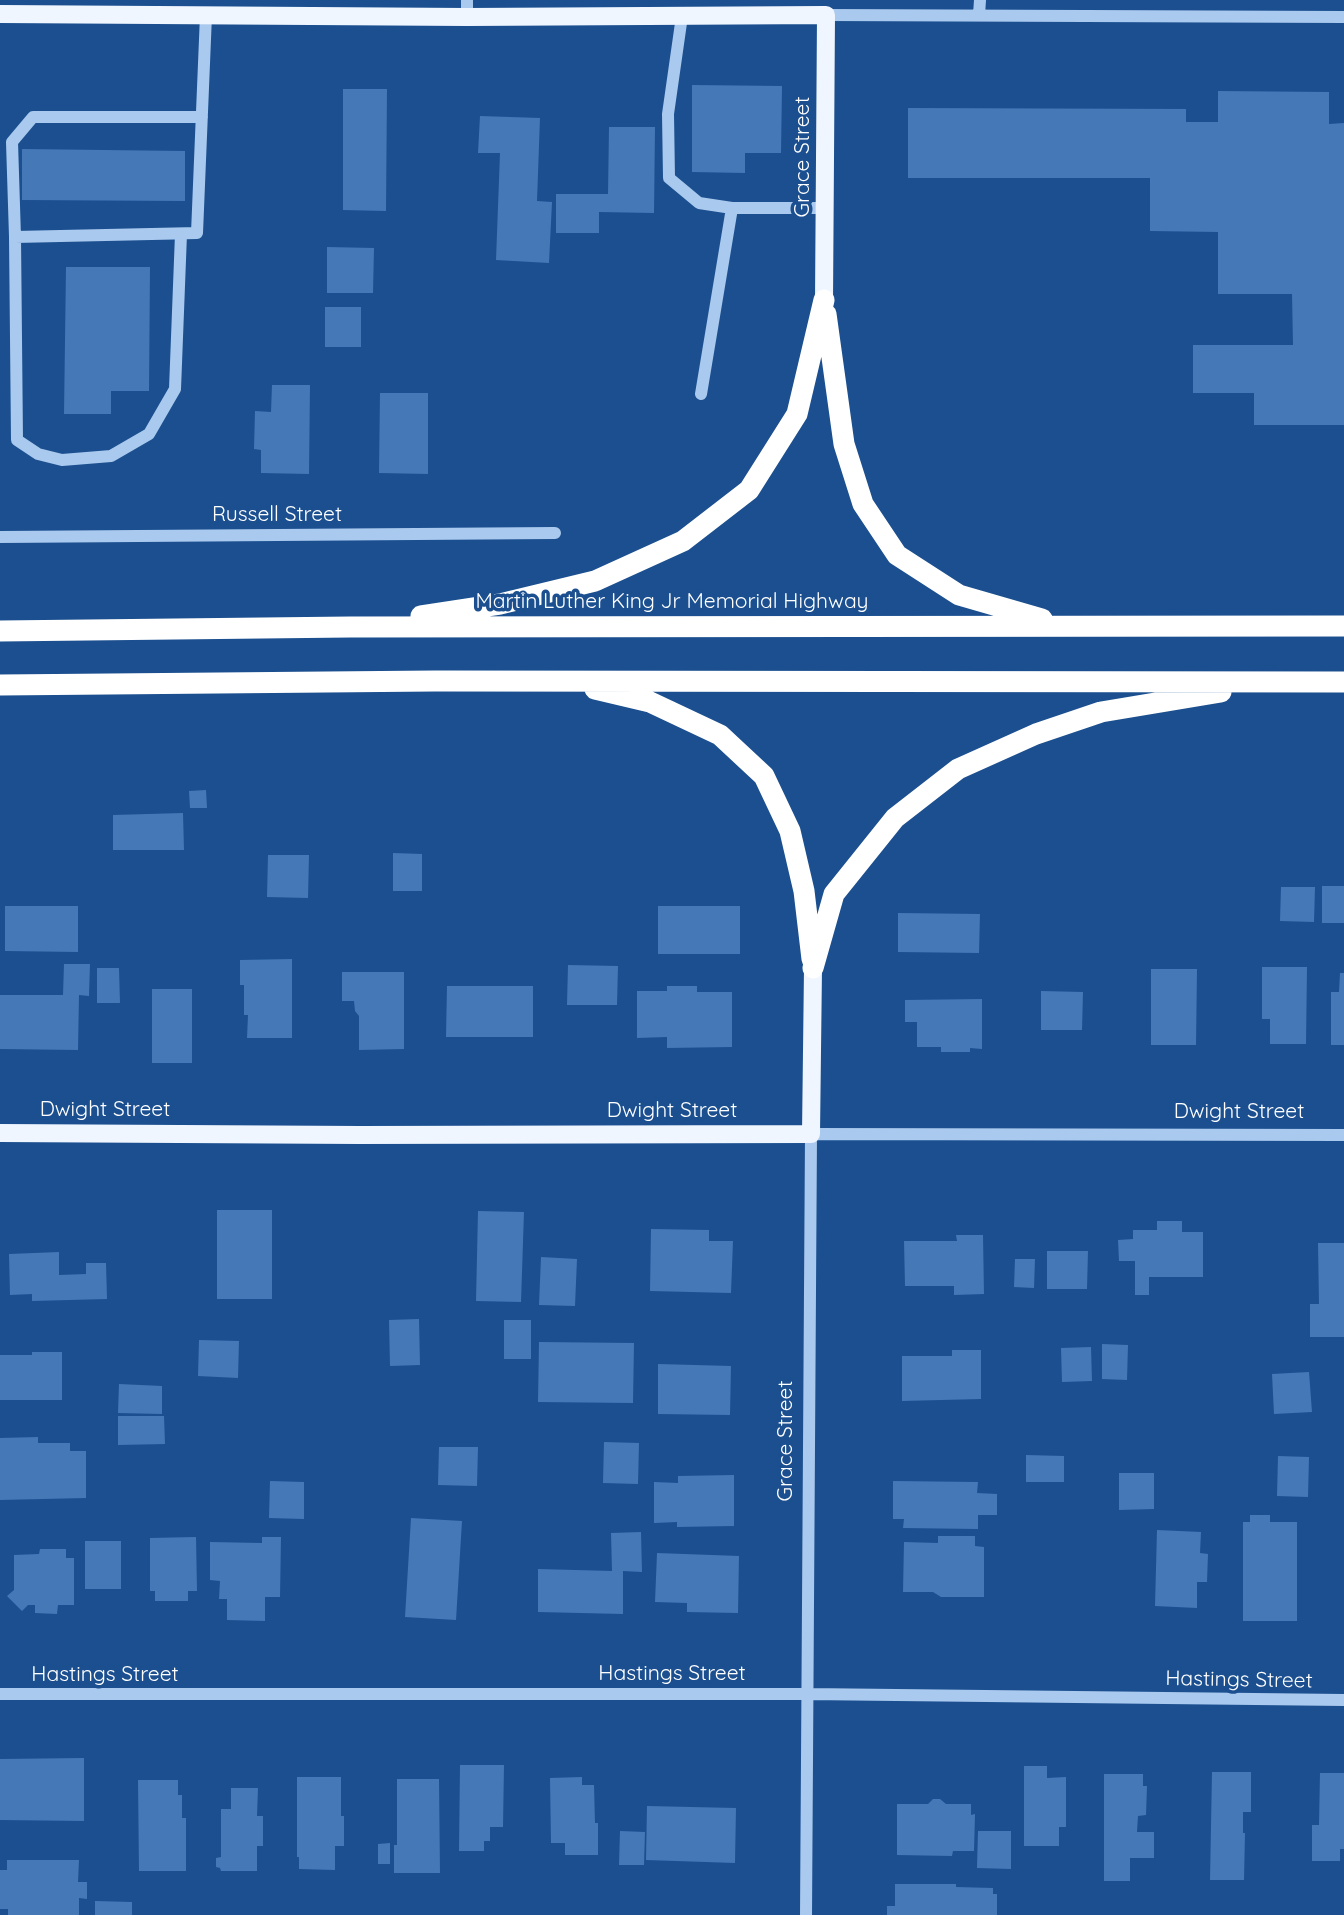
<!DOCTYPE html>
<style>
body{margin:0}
canvas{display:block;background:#1b4f8f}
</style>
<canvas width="1344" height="1915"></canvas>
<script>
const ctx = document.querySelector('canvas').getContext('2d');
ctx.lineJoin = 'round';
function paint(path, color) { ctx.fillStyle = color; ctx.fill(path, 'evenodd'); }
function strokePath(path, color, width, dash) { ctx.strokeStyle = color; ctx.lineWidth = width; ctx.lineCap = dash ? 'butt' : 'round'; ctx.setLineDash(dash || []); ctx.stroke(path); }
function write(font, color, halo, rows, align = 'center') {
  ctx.font = font + ' Quicksand,sans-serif'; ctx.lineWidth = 7; ctx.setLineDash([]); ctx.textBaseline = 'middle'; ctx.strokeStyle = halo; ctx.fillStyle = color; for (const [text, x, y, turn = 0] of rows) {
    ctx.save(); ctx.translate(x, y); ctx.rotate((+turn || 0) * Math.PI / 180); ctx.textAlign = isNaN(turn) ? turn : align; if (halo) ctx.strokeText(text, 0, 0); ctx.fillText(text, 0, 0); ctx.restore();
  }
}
paint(new Path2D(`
 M692,85L782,86L781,153H745V173L692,172Z
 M343,89H387L386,211L343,210Z
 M1218,91L1329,92V124L1344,123V425H1254V393H1193V345H1293L1292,294H1218V232L1150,231V178H908V108L1186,109V122H1218Z
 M480,116L540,118L537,201L552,202L549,263L496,260L500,153H478Z
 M609,127H655L654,213L599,212V233H556V194H608Z
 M22,149L185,151V201L22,200Z
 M327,247L374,248L373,293H327Z
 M66,267H150L149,391H111V414H64Z
 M325,307H361V347H325Z
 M272,385H310L309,474L261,473V450L254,449L255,411L271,412Z
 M380,393H428V474L379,473Z
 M206,790L207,808H190L189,791Z
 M183,813L184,850H113V815Z
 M393,853L422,854V891H393Z
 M268,855H309L308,898L267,897Z
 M1322,886H1344V923H1322Z
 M1281,887H1315L1314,922L1280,921Z
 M5,906H78V952L5,951Z
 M658,906H740V954H658Z
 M898,913L980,914L979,953L898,952Z
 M292,959V1038H247L248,1015H244V985H240V960Z
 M64,964H90L89,996L79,995L78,1050L0,1049V995H63Z
 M568,965L618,966L617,1005H567Z
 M1262,967H1307L1306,1044H1270V1019H1262Z
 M97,968H119L120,1003H97Z
 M1151,969H1197L1196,1045H1151Z
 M342,972H404V1049L359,1050V1016L355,1011L354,1001H342Z
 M1340,973H1344V1045H1331V992H1339Z
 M447,986H533V1037H446Z
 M667,986H697V992H732V1047L667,1048V1037L637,1038V991H667Z
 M152,989H192V1063H152Z
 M1041,991L1083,992L1082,1030H1041Z
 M982,999V1049L970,1048V1052H941V1047H917V1022H905V1000Z
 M217,1210H272V1299H217Z
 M478,1211L524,1212L521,1302L476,1301Z
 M1157,1221H1182V1232H1203V1277H1149V1295H1135V1261H1119L1118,1240L1133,1239V1230H1157Z
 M651,1229L709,1230V1241H733L731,1293L650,1291Z
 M956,1235H983L984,1294L954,1295V1286H905L904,1241H957Z
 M1318,1243H1344V1337H1310V1304H1319Z
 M1047,1251H1088L1087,1289H1047Z
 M59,1252V1275L86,1274V1263H106L107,1299L32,1301V1294L10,1295L9,1254Z
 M541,1257L577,1259L575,1306L539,1305Z
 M1015,1259H1035L1034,1288L1014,1287Z
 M419,1319L420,1365L390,1366L389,1320Z
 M504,1320H531V1359H504Z
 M199,1340L239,1341L238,1378L198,1376Z
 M539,1342L634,1343L633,1403L538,1402Z
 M1102,1344L1128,1345L1127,1380L1102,1379Z
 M1091,1347L1092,1381L1062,1382L1061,1348Z
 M952,1350H981V1399L902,1401V1356H952Z
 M32,1352H62V1400H0V1355H32Z
 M658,1364L731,1366L730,1415L658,1414Z
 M1309,1372L1312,1412L1274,1414L1272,1374Z
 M119,1384L162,1386V1414L118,1413Z
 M118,1416H164L165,1444L118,1445Z
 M38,1437V1443H70V1451H86V1498L0,1500V1438Z
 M604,1442L639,1443L638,1484L603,1483Z
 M439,1447H478L477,1486L438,1485Z
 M1026,1455L1064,1456V1482H1026Z
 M1278,1456L1309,1457L1308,1497L1277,1496Z
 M1119,1473H1154V1509L1119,1510Z
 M734,1475V1526L677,1527V1522L654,1523V1482L678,1483V1476Z
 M270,1481L304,1482V1519L269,1518Z
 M893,1481L978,1482L977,1493L997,1494V1515H978V1529L903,1528L904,1519H893Z
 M1250,1515H1270V1522H1297V1621H1243V1522H1250Z
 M411,1518L462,1521L456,1620L405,1617Z
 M1157,1530L1201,1532L1200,1553L1208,1554L1207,1582H1197V1608L1155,1606Z
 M641,1532L642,1572L623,1571V1614L538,1612V1569L612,1571L611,1533Z
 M938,1536H975V1546L984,1547V1597H941L933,1592H903L904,1542L938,1543Z
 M196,1537L197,1591H188V1601H155V1591H150V1538Z
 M262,1537H281L280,1597H265V1621L227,1620V1599H219L220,1581L210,1580V1542L262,1543Z
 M85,1541H121V1589H85Z
 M40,1549H66V1558H74V1605H58L57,1614L35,1613V1605H28L22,1611L7,1596L14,1590V1555L39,1554Z
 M657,1553L739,1556L738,1613L687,1612V1603L655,1602Z
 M84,1758V1821L0,1820V1759Z
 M460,1765H504L503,1827H490V1841H484V1851H459Z
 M1024,1766H1047V1778L1066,1777V1827H1059V1846H1024Z
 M1212,1772H1251V1812H1243V1833H1245L1244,1880H1210Z
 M1320,1773H1344V1849H1340V1861H1312V1825H1319Z
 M1104,1774H1143V1786H1147L1146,1815L1138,1816L1137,1832H1154V1858H1130V1881H1104Z
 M297,1777H341V1816H344V1846H335V1870L299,1869V1857H297Z
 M582,1777V1785H594L595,1823H598V1855H565V1843H551L550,1778Z
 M397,1779H439L440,1873H394V1845H397Z
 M138,1780H178V1795H182V1818H186V1871H139Z
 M231,1788H258L257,1816H263V1846H257V1871H221L220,1868L216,1867V1858L221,1857V1809H231Z
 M933,1799H940L946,1804H971V1815L975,1814L974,1851H953L952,1856L897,1855V1804H928Z
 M647,1806L736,1808L735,1863L646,1860Z
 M620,1831L645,1832L644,1865H619Z
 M978,1831H1011V1869L977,1868Z
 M390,1843V1864H378V1844Z
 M7,1860H79L78,1882H87V1899L79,1898V1915H8V1909H0V1870H7Z
 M895,1884H956V1887L993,1888V1894H997V1915H887V1906H895Z
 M95,1901L132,1902V1915H95Z`), '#4478b7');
strokePath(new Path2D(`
 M467,0V17
 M826,15L1344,17
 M979,15L980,0
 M682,16L668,114L669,178L699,203L732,208
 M181,234L175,389L149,434L111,456L62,460L38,454L17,440L15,237L12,142L33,117H202
 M15,237L197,233L206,15
 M701,394L732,208H825
 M0,537L555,533
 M0,1694H807L1344,1700
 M806,1915L811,1134L1344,1135`), '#a9c9ee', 12);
strokePath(new Path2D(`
 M0,14L467,17L826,15L824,300
 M0,1133L360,1135L811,1134L813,968`), '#f0f6ff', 18);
strokePath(new Path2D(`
 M826,314L844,444L863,504L897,555L959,595L1042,619
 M421,616L500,604L595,581L683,541L749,490L797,414L824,300
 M0,631L350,627L1344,626
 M0,685L435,681L1344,682
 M595,689L650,702L720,735L764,776L790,831L804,891L812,959
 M813,968L834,894L895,818L958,769L1036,734L1101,712L1221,692`), '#fff', 21);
write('21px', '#fff', '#1b4f8f', [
 ["Grace Street",803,157,-90],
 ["Russell Street",277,515],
 ["Martin Luther King Jr Memorial Highway",672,602],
 ["Dwight Street",105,1110],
 ["Dwight Street",672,1111],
 ["Dwight Street",1239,1112],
 ["Grace Street",786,1441,-90],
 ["Hastings Street",672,1674],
 ["Hastings Street",105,1675],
 ["Hastings Street",1239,1680,1]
]);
</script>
